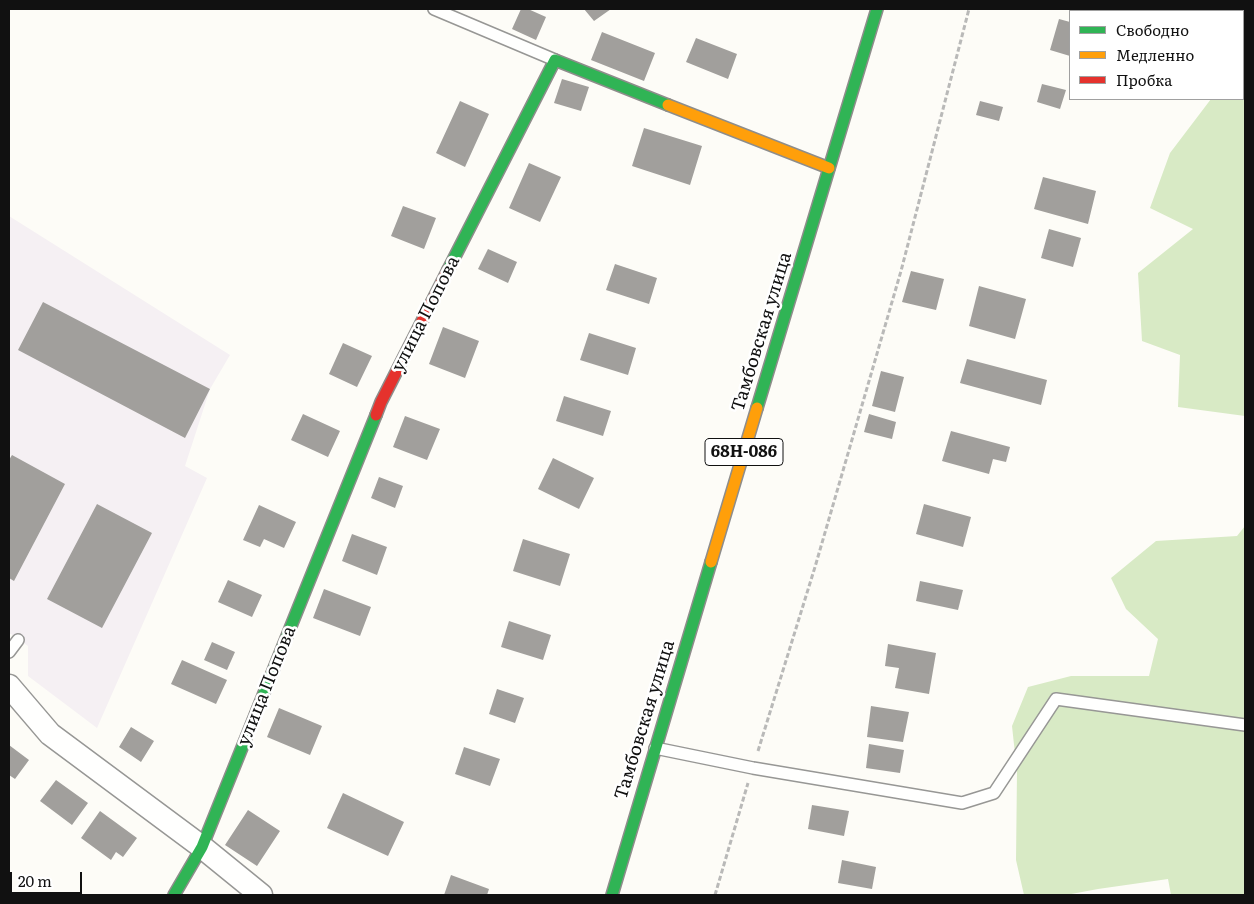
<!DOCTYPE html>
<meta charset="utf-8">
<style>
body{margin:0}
#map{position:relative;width:1254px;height:904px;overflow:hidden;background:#fdfcf7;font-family:Literata,serif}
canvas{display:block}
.frame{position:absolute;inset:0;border:10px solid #111;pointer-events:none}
.legend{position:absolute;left:1069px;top:10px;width:175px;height:90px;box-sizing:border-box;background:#fff;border:1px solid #a0a0a0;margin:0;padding:6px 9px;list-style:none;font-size:15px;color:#111}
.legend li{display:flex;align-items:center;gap:10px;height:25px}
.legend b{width:25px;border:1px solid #a0a0a0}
.scale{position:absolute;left:10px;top:872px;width:72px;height:22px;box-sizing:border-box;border:2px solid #111;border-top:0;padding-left:6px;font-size:15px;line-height:18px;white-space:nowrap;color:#111;-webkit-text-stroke:4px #fff;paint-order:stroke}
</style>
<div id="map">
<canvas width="1254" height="904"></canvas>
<div class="frame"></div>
<ul class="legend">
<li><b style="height:6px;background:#30b455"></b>Свободно</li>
<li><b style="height:6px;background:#ff9f0a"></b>Медленно</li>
<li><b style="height:6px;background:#e5322d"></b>Пробка</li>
</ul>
<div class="scale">20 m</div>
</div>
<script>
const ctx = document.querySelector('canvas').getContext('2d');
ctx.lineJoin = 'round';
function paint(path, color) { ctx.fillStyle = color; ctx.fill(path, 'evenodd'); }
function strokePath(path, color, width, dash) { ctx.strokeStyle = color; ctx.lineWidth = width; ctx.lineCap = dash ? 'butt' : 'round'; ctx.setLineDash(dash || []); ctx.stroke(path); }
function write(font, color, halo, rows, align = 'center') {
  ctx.font = font + ' Literata,serif'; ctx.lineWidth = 5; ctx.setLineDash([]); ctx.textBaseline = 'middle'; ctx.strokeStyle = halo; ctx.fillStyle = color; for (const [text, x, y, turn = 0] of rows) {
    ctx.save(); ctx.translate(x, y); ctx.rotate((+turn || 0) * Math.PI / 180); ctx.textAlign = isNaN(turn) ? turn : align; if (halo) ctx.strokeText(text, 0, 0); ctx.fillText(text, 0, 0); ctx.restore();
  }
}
paint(new Path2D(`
 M9,216L230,355L210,389L185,466L207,478L97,728L28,676V646L11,634H9V460L11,455L9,453Z`), '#f5f0f3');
paint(new Path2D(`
 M1245,74V416L1178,407L1180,355L1142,341L1138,273L1193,229L1150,208L1170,153L1211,99H1243V75Z
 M1245,526V895H1171L1168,879L1098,889L1066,895H1024L1016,860L1017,772L1012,726L1028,687L1071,676H1149L1158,639L1126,609L1111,578L1156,541L1237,536Z`), '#d8eac5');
paint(new Path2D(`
 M521,9H528L546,17L536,40L512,29Z
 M584,9H611L594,21Z
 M1059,19L1070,22V56L1050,50Z
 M602,32L655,53L644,81L591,60Z
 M696,38L737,54L728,79L686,62Z
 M562,79L589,87L581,111L554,103Z
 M1042,84L1066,90L1060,109L1037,102Z
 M460,101L489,114L465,167L436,153Z
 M980,101L1003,107L999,121L976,115Z
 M644,128L702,146L690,185L632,166Z
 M529,163L561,177L540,222L509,208Z
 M1043,177L1096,191L1088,224L1034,209Z
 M403,206L436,218L424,249L391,236Z
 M1049,229L1081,238L1073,267L1041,258Z
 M488,249L517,262L508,283L478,269Z
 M615,264L657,278L649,304L606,290Z
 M911,271L944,279L936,310L902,302Z
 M979,286L1026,299L1015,339L969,326Z
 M43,302L210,389L185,438L18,350Z
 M443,327L479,341L465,378L429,364Z
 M589,333L636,348L628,375L580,360Z
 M343,343L372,356L357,387L329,374Z
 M967,359L1047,380L1041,405L960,383Z
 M881,371L904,377L895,412L872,406Z
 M564,396L611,411L603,436L556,421Z
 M303,414L340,431L328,457L291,440Z
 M869,414L896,422L892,439L864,432Z
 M405,416L440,429L427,460L393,447Z
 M951,431L1010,447L1006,462L993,459L989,474L942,461Z
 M12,455L65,484L14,581L9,578V460Z
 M553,458L594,478L579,509L538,489Z
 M379,477L403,486L395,508L371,498Z
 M97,504L152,533L102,628L47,599Z
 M924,504L971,517L963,547L916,534Z
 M259,505L296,522L284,548L264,539L260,547L243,540Z
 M352,534L387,547L377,575L342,561Z
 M523,539L570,554L560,586L513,571Z
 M228,580L262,595L252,617L218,602Z
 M920,581L963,590L958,610L916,601Z
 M324,589L371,607L360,636L313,618Z
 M509,621L551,635L543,660L501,647Z
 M212,642L235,652L227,670L204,660Z
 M888,644L936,653L929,694L895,688L899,668L885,666Z
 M182,660L227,680L216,704L171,684Z
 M497,689L524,698L515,723L489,714Z
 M871,706L909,712L903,742L867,737Z
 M279,708L322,726L310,755L267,737Z
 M131,727L154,741L141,762L119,747Z
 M869,744L904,750L900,773L866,768Z
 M9,745L29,760L15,779L9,775Z
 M464,747L500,759L490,786L455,774Z
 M56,780L88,803L72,825L40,801Z
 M343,793L404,822L388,856L327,828Z
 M812,805L849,811L844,836L808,829Z
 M248,810L280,831L257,866L225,845Z
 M100,811L137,838L123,857L116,852L111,860L81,838Z
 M842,860L876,867L872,889L838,883Z
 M451,875L489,889L487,895H444Z`), '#a19f9c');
const lane = new Path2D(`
 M434,9L555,60
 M9,652L18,640
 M655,748L753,768L962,803L994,793L1056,699L1245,725`);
const street = new Path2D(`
 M9,686L50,734L202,847L261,895`);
const fast = new Path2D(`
 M448,270L555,60L668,105
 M757,408L877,9
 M174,895L202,847L376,415
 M612,895L711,562`);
const slow = new Path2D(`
 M668,105L829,168
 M711,562L757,408`);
const jam = new Path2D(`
 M376,415L381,402L448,270`);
strokePath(lane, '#979795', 14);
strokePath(street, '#979795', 25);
strokePath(fast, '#8e8d8b', 14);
strokePath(slow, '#8e8d8b', 14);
strokePath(jam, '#8e8d8b', 14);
strokePath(new Path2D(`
 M758,751L815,567L901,271L969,9
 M715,895L748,783`), '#b9b9b8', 3, [5, 2.5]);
strokePath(lane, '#fffffe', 11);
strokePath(street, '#fffffe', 22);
strokePath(fast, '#30b455', 11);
strokePath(slow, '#ff9f0a', 11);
strokePath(jam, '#e5322d', 11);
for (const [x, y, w] of [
 [744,452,78]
]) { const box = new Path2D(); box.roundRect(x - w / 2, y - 13.5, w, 27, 4); ctx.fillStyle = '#fff'; ctx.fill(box); strokePath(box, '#111', 1); }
write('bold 16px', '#111', null, [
 ["68Н-086",744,452]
]);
write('18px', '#111', '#fff', [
 ["улица Попова",426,314,-63],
 ["Тамбовская улица",762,332,-73],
 ["улица Попова",267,686,-68],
 ["Тамбовская улица",645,720,-73]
]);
</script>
